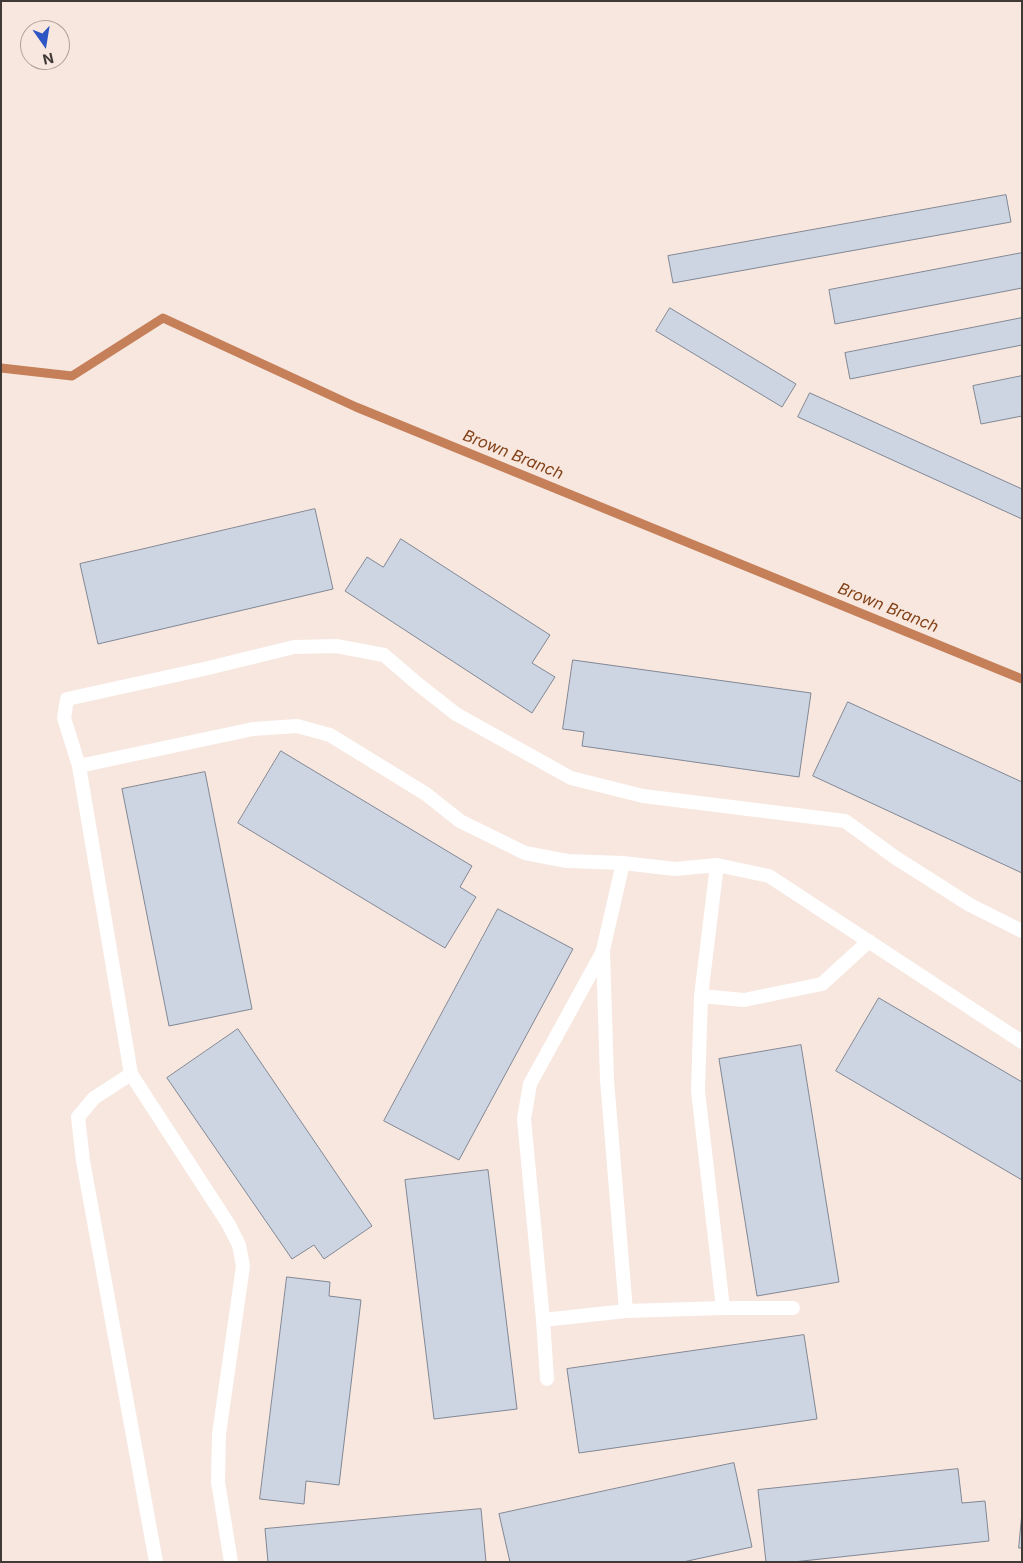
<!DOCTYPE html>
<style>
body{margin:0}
#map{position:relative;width:1023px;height:1563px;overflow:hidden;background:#f7e7df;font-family:Inter,sans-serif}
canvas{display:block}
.frame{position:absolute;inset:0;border:2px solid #403936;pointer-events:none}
.north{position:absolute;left:20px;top:20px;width:50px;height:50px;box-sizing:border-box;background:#f7e7df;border:1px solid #aea19b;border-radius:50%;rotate:167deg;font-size:14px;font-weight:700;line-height:20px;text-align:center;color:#403936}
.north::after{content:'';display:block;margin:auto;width:18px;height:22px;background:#2d55c4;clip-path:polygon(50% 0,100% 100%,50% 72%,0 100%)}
</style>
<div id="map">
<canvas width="1023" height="1563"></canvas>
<div class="frame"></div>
<div class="north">N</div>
</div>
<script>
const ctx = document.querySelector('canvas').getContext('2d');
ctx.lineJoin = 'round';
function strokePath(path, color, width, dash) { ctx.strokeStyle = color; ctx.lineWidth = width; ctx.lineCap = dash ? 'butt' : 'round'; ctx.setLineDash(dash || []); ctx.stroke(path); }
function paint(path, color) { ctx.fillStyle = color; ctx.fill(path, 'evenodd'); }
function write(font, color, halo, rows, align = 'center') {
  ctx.font = font + ' Inter,sans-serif'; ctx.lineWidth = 4.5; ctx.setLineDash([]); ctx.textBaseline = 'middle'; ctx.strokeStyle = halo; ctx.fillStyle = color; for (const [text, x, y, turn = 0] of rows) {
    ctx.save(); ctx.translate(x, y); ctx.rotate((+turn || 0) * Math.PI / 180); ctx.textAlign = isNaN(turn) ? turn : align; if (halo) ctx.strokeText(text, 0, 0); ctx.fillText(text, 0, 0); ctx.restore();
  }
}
strokePath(new Path2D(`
 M1,368L72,376L163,318L356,407L1022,679`), '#c5805a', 9);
const building = new Path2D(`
 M1006,195L1011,222L673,283L668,256Z
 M1022,253V288L835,324L829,290Z
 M670,308L796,384L782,407L656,331Z
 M1022,318V345L850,379L845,353Z
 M1022,376V416L981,424L973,386Z
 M810,393L1022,489V519L798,417Z
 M315,509L333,589L98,644L80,564Z
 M401,539L550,635L532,663L555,677L532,713L345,591L367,557L383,567Z
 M573,660L811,693L799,777L582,746L584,732L563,729Z
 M848,702L1022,782V873L813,776Z
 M281,751L472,866L460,887L476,897L445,948L238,823Z
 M205,772L252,1009L169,1026L122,789Z
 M498,909L573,949L459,1160L384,1121Z
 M879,998L1022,1082V1180L836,1071Z
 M238,1029L372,1226L324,1259L314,1245L292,1259L167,1078Z
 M801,1045L839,1282L757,1296L719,1059Z
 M488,1170L517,1409L434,1419L405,1180Z
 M287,1277L330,1282L329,1296L361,1300L339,1485L306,1481L304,1504L260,1499Z
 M804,1335L817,1419L579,1453L567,1369Z
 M734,1463L752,1547L683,1562H510L499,1514Z
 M958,1469L962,1503L985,1501L989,1541L793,1562H766L758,1490Z
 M481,1509L486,1562H268L265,1529Z
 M1022,1513V1548H1019Z`);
paint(building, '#cdd4e2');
strokePath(building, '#818794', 1);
strokePath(new Path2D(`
 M79,766L253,729L297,726L330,735L426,794L460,821L525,853L567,861L623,863L675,869L717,865L769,876L1022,1042
 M623,863L603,950L607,1080L626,1311L723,1308L698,1091L701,996L717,865
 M603,951L530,1084L524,1119L543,1320L626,1311
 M701,996L744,1000L822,984L869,941
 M131,1074L94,1098L78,1117L83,1161L156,1562
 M723,1308H793
 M543,1320L547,1379
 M231,1562L218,1482L219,1434L243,1266L239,1245L229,1225L131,1074L79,766L64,718L67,699L204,669L294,647L336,646L384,655L419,685L456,714L571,778L643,796L845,821L896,858L970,905L1022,931`), '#fff', 14);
write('italic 16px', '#834117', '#f7e7df', [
 ["Brown Branch",513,455,22],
 ["Brown Branch",888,608,22]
]);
</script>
